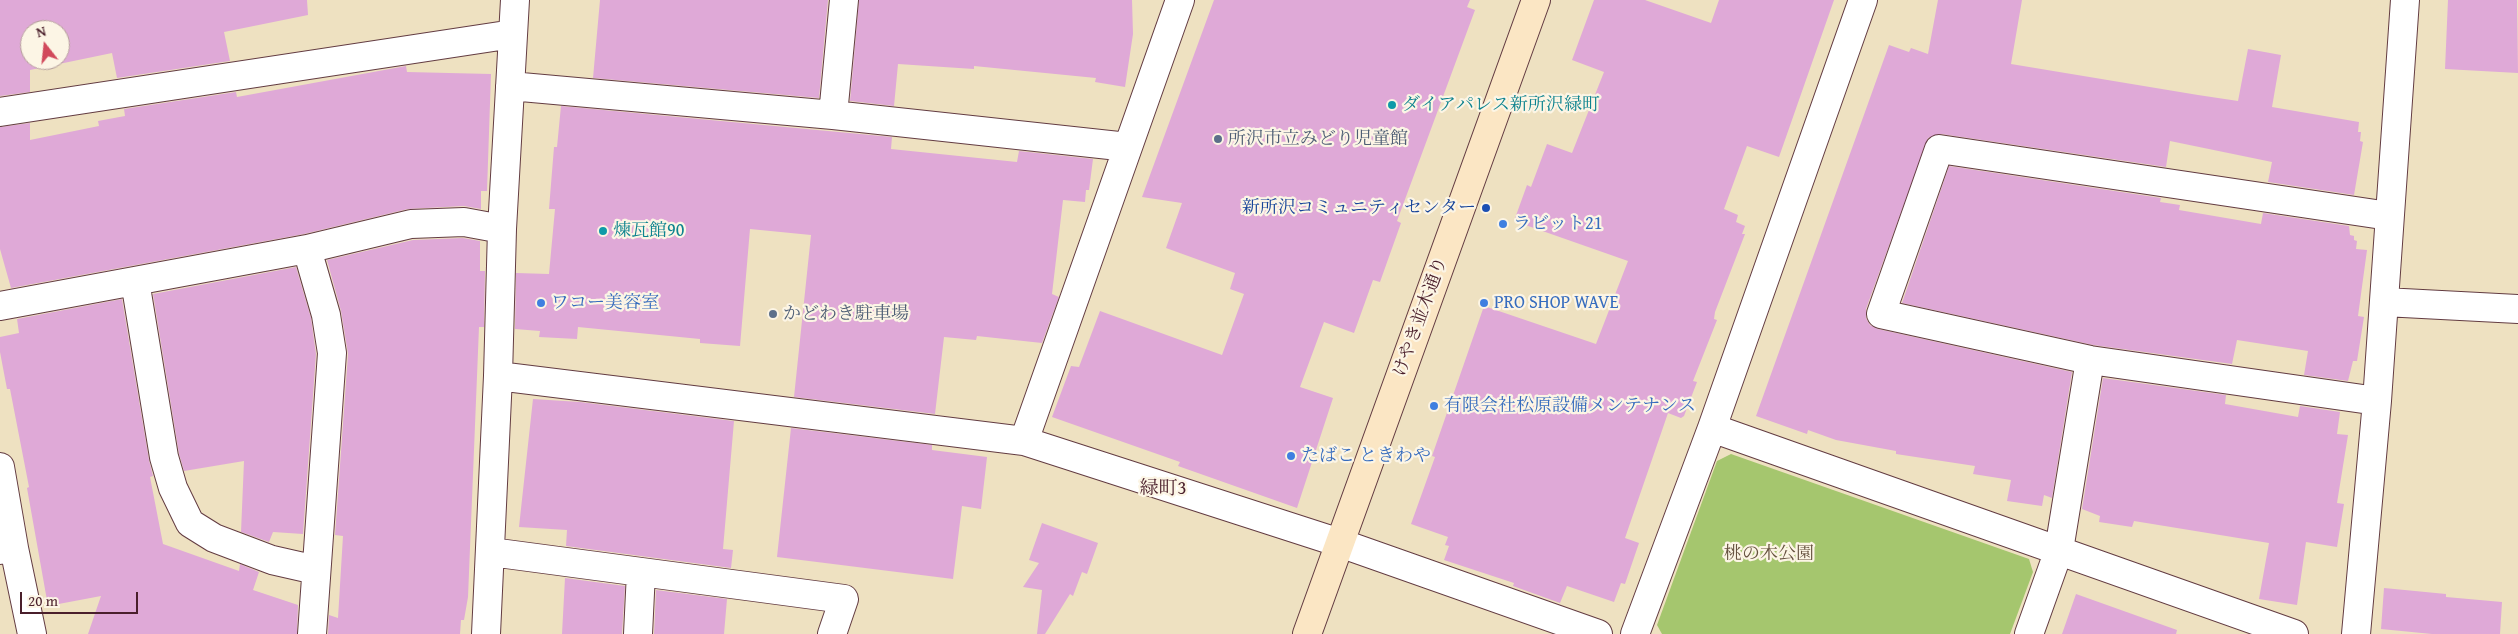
<!DOCTYPE html>
<meta charset="utf-8">
<style>
body{margin:0}
#map{position:relative;width:2518px;height:634px;overflow:hidden;background:#eee1c1;font-family:"Gentium Book Plus",serif}
canvas{display:block}
.north{position:absolute;left:20px;top:20px;width:50px;height:50px;box-sizing:border-box;background:#fcf5e5;border:1px solid #b59f9b;border-radius:50%;rotate:344deg;font-size:14px;font-weight:700;line-height:20px;text-align:center;color:#4a1f2b}
.north::after{content:'';display:block;margin:auto;width:18px;height:22px;background:#d1495b;clip-path:polygon(50% 0,100% 100%,50% 72%,0 100%)}
.scale{position:absolute;left:20px;top:592px;width:118px;height:22px;box-sizing:border-box;border:2px solid #4a1f2b;border-top:0;padding-left:6px;font-size:15px;line-height:18px;white-space:nowrap;color:#4a1f2b;-webkit-text-stroke:4px #fcf5e5;paint-order:stroke}
</style>
<div id="map">
<canvas width="2518" height="634"></canvas>
<div class="north">N</div>
<div class="scale">20 m</div>
</div>
<script>
const g = document.querySelector('canvas').getContext('2d');
g.lineJoin = 'round';
function paint(path, color) { g.fillStyle = color; g.fill(path, 'evenodd'); }
const toPath = rows => new Path2D(rows.map(r => 'M' + r).join(''));
function trace(path, color, width, dash) { g.strokeStyle = color; g.lineWidth = width; g.lineCap = dash ? 'butt' : 'round'; g.setLineDash(dash || []); g.stroke(path); }
function drawText(font, color, halo, rows, align = 'center') {
  g.font = font + ' "Gentium Book Plus","Noto Serif JP",serif'; g.lineWidth = 4.5; g.setLineDash([]); g.textBaseline = 'middle'; g.strokeStyle = halo; g.fillStyle = color; for (const [text, x, y, turn = 0] of rows) {
    g.save(); g.translate(x, y); g.rotate((+turn || 0) * Math.PI / 180); g.textAlign = isNaN(turn) ? turn : align; if (halo) g.strokeText(text, 0, 0); g.fillText(text, 0, 0); g.restore();
  }
}
paint(toPath([
 [1731,454,2029,559,2033,572,2010,634,1662,634,1657,625,1717,461]
]), '#a5c66e');
paint(toPath([
 [0,0,307,0,308,15,224,32,230,61,117,78,112,53,30,70,30,92,0,96],
 [30,30,60,30,60,60,30,60],
 [600,0,828,0,819,98,593,78],
 [859,0,1132,0,1133,34,1125,87,1095,82,1096,78,974,66,974,69,898,64,894,106,850,101],
 [1214,0,1470,0,1467,7,1475,10,1397,221,1401,223,1380,282,1373,280,1354,333,1324,322,1300,387,1333,398,1297,508,1178,466,1180,462,1052,417,1071,366,1079,367,1100,311,1222,355,1244,294,1230,289,1235,273,1166,248,1182,203,1142,197],
 [1594,0,1645,0,1711,23,1719,0,1834,0,1779,157,1747,146,1724,209,1738,215,1736,222,1745,226,1742,234,1745,234,1715,312,1714,319,1717,320,1693,381,1697,382,1684,416,1681,418,1668,413,1625,538,1639,543,1625,584,1621,583,1614,602,1567,586,1560,603,1513,586,1514,583,1444,560,1449,546,1445,545,1448,537,1411,524,1435,457,1432,456,1484,306,1596,344,1628,261,1514,221,1527,185,1531,187,1547,144,1572,153,1604,72,1572,60],
 [1938,0,2022,0,2011,64,2198,95,2238,101,2248,49,2281,55,2272,107,2359,122,2358,132,2361,132,2360,141,2363,142,2354,195,2268,182,2272,162,2170,141,2166,167,1941,134,1928,138,1866,309,1866,318,1870,325,1878,329,2072,372,2052,498,2044,495,2042,506,2007,501,2011,480,1973,474,1975,466,1896,454,1896,451,1836,440,1808,430,1807,434,1756,416,1889,45,1909,52,1911,48,1928,54],
 [2448,0,2517,0,2518,73,2445,69],
 [406,66,407,72,491,74,487,191,481,191,481,209,464,206,408,209,304,234,11,288,0,249,0,127,30,123,30,140,99,126,98,121,125,116,124,109,236,92,237,97],
 [561,106,892,137,891,149,1017,162,1019,151,1093,159,1089,190,1086,190,1085,202,1063,200,1052,294,1059,297,1042,343,977,336,976,340,944,337,935,414,794,397,811,235,750,229,740,346,700,343,700,339,578,327,577,339,539,337,540,331,515,329,516,273,549,274,555,209,549,209,554,147,557,147],
 [1949,166,2161,198,2160,202,2180,205,2179,210,2261,224,2263,213,2349,226,2350,235,2354,236,2354,240,2357,241,2356,249,2367,250,2358,316,2364,317,2357,361,2353,361,2348,381,2304,375,2308,351,2237,340,2232,364,2093,345,1902,303],
 [463,238,480,241,480,271,485,271,484,327,479,327,468,597,464,620,461,620,460,634,328,634,329,615,338,618,343,536,335,535,348,354,341,311,327,260,413,240],
 [296,267,311,318,316,354,303,534,273,532,269,542,241,532,244,461,184,471,179,454,153,294],
 [122,299,149,460,153,476,150,477,163,544,239,571,240,564,259,572,253,590,298,605,297,634,88,634,101,596,48,606,27,488,29,487,10,389,7,389,0,352,0,337,19,333,17,319],
 [2103,378,2226,395,2225,404,2298,417,2300,406,2340,412,2337,434,2348,435,2337,503,2344,504,2337,547,2306,542,2297,605,2259,599,2269,543,2134,521,2132,527,2099,522,2100,516,2082,509],
 [533,399,580,402,734,421,723,549,733,550,731,568,566,546,567,530,519,527],
 [791,428,932,445,932,450,987,457,981,509,962,506,953,579,777,557],
 [1042,523,1098,543,1087,574,1082,572,1073,596,1070,594,1045,634,1037,634,1042,590,1023,587,1039,563,1029,560],
 [565,578,625,586,622,634,562,634],
 [2384,588,2446,594,2446,597,2502,602,2500,634,2432,634,2381,629],
 [656,590,727,599,724,634,654,634],
 [2076,594,2177,630,2176,634,2062,634]
]), '#dfa9d7');
const street = toPath([
 [510,86,833,115,1128,147],
 [0,112,513,34],
 [833,115,844,0],
 [307,249,411,224,464,222,502,229],
 [135,281,164,457,173,488,190,523,214,538,272,560,316,570],
 [2384,302,2518,309],
 [0,306,307,249,326,315,332,353,312,634],
 [498,376,1024,441,1340,543,1598,634],
 [2377,401,2090,360,1881,314,1939,149,2389,216],
 [1712,428,2294,634],
 [1024,441,1180,0],
 [0,467,14,548,0,550],
 [14,548,32,634],
 [491,552,844,599,832,634],
 [486,634,498,376,502,229,515,0],
 [638,634,641,572],
 [1635,634,1712,428,1863,0],
 [2029,634,2059,550,2090,360],
 [2356,634,2377,401,2405,0]
]);
const secondary = toPath([
 [1307,634,1536,0]
]);
trace(street, '#633c42', 30);
trace(secondary, '#633c42', 30);
trace(street, '#fff', 28);
trace(secondary, '#fbe6c4', 28);
for (const [x, y, r, color] of [
 [1392,105,5,"#0f9aa8"],
 [1218,139,5,"#5c6f8a"],
 [1486,208,5,"#1a4fb4"],
 [1503,224,5,"#3f7fe0"],
 [603,231,5,"#0f9aa8"],
 [541,303,5,"#3f7fe0"],
 [1484,303,5,"#3f7fe0"],
 [773,314,5,"#5c6f8a"],
 [1434,406,5,"#3f7fe0"],
 [1291,456,5,"#3f7fe0"]
]) { const dot = new Path2D(); dot.arc(x, y, r, 0, 2 * Math.PI); g.fillStyle = color; g.fill(dot); trace(dot, '#fcf5e5', 2); }
drawText('18px', '#0d838f', '#fcf5e5', [
 ["ダイアパレス新所沢緑町",1402,105],
 ["煉瓦館90",613,231]
], 'left');
drawText('18px', '#4e5e75', '#fcf5e5', [
 ["所沢市立みどり児童館",1228,139],
 ["かどわき駐車場",783,314]
], 'left');
drawText('18px', '#164399', '#fcf5e5', [
 ["新所沢コミュニティセンター",1476,208]
], 'right');
drawText('18px', '#366cbe', '#fcf5e5', [
 ["ラビット21",1513,224],
 ["ワコー美容室",551,303],
 ["PRO SHOP WAVE",1494,303],
 ["有限会社松原設備メンテナンス",1444,406],
 ["たばこ ときわや",1301,456]
], 'left');
drawText('18px', '#4a1f2b', '#fcf5e5', [
 ["けやき並木通り",1421,317,-70]
]);
drawText('18px', '#65513f', '#fcf5e5', [
 ["桃の木公園",1769,554]
]);
drawText('19px', '#4a1f2b', '#fcf5e5', [
 ["緑町3",1163,489]
]);
</script>
